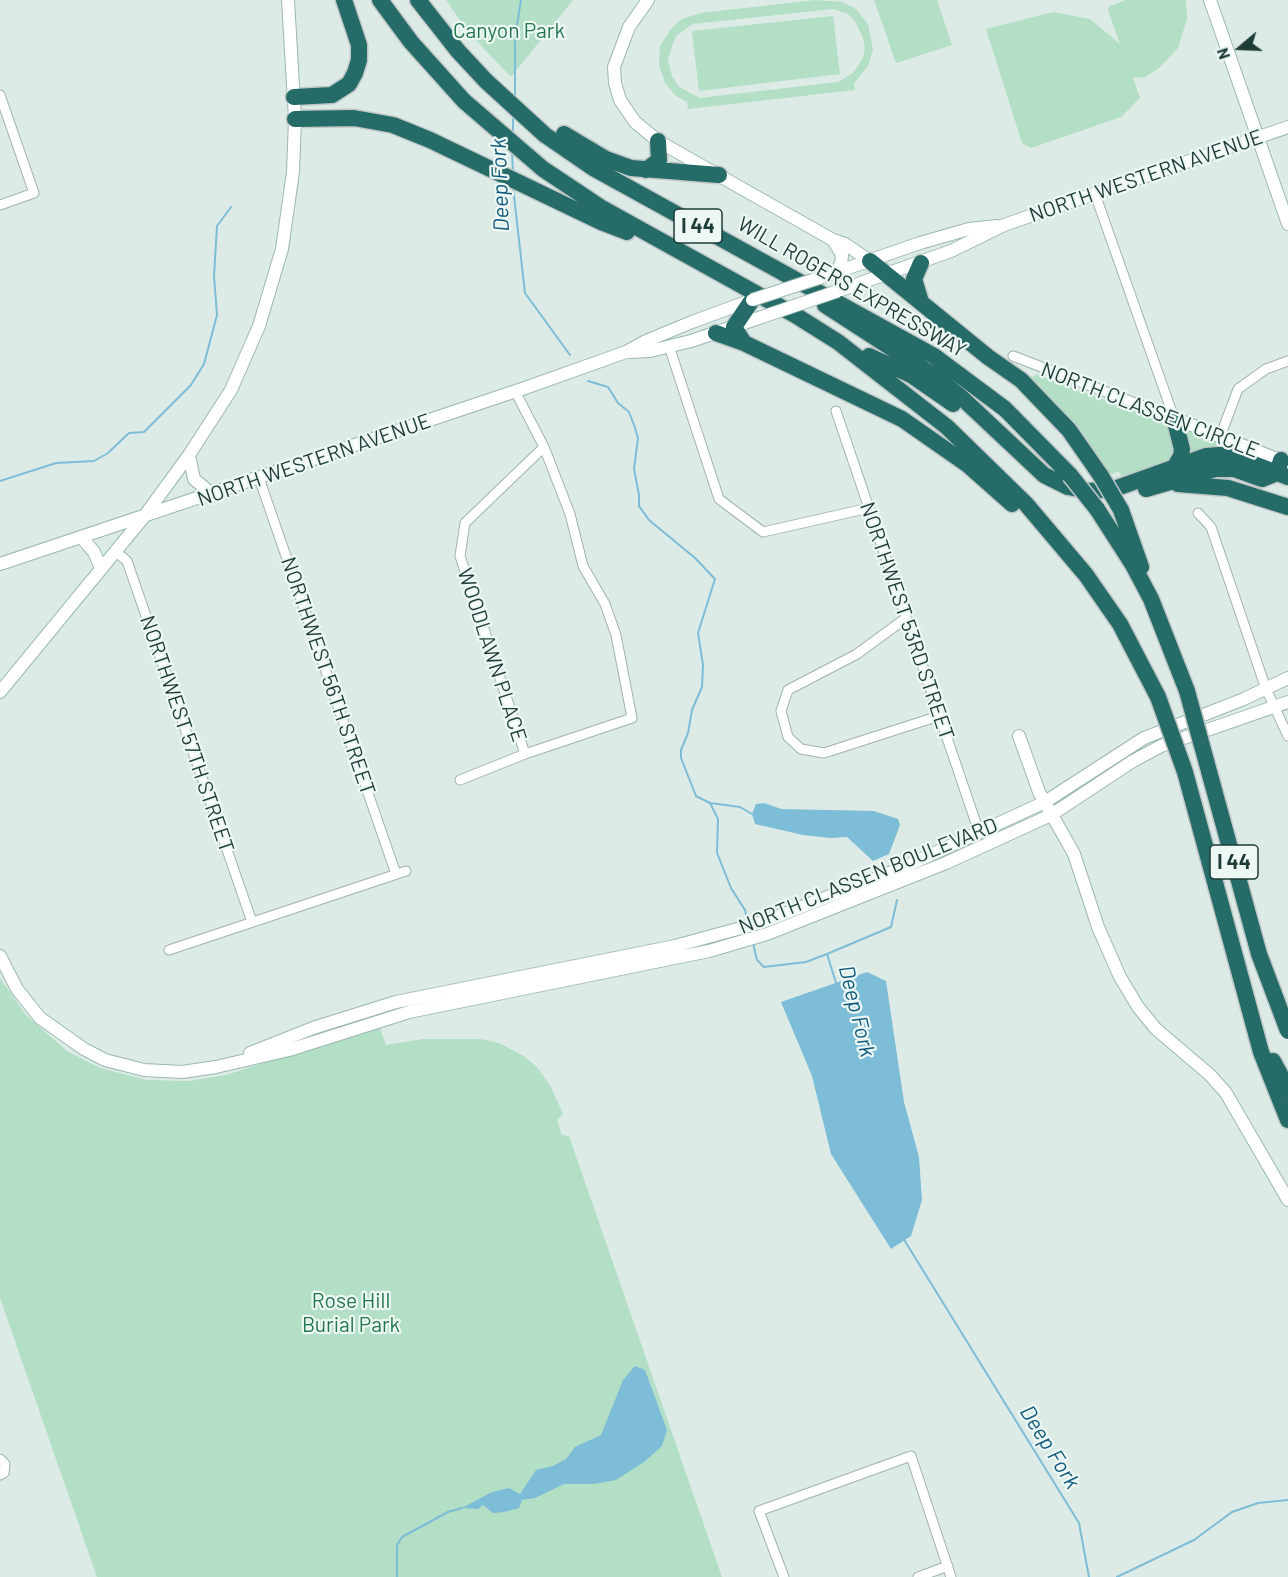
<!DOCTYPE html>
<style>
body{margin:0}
#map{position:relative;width:1288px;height:1577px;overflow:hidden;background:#ddebe7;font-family:Barlow,sans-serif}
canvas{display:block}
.north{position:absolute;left:1210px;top:18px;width:60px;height:60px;-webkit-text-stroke:4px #edf7f4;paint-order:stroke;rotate:251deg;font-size:16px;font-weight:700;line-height:24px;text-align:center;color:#1d3c38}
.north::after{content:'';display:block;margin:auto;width:21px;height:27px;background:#1d3c38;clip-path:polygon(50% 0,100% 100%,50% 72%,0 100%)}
</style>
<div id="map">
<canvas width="1288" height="1577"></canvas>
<div class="north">N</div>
</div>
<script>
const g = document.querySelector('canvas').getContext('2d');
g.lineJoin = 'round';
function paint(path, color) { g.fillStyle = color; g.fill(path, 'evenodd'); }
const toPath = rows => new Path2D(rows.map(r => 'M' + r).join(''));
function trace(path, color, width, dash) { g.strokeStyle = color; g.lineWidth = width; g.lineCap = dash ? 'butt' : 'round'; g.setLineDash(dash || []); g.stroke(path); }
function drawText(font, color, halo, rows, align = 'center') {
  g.font = font + ' Barlow,sans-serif'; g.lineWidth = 4.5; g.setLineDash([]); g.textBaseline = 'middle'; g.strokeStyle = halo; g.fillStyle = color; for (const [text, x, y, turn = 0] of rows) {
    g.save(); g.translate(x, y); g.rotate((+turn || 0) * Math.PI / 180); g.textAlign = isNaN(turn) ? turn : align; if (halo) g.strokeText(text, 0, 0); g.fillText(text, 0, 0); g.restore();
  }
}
paint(toPath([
 [446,0,573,0,511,77,470,34],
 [815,0,842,2,855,8,868,24,873,50,868,66,854,83,855,90,688,109,687,102,676,96,665,83,659,65,660,46,671,29,682,19,701,13],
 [833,9,848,14,855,21,863,38,865,48,863,58,853,73,838,82,700,98,679,87,672,76,668,59,673,43,677,35,693,24],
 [874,0,937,0,952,45,896,63],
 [1126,0,1186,0,1187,19,1178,48,1158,69,1145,77,1133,78,1140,98,1121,117,1031,148,1022,143,986,29,1053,12,1090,19,1120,44,1108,10,1110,6],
 [833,16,840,74,699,91,692,31],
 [1013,370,1034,377,1036,374,1163,421,1169,425,1177,445,1174,461,1123,481,1119,471,1107,476],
 [1188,429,1260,456,1187,457,1185,431],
 [0,978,26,1015,67,1051,100,1068,147,1080,188,1081,226,1075,379,1025,386,1045,423,1039,480,1039,499,1043,522,1055,536,1066,550,1085,563,1114,557,1120,562,1135,569,1136,722,1577,97,1577,0,1298]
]), '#b2dfc5');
paint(toPath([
 [764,803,781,809,874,811,898,819,900,825,889,854,873,861,847,837,830,838,803,835,755,824,752,814,756,804],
 [867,972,886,981,904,1102,919,1157,922,1200,911,1236,891,1249,831,1154,812,1076,781,1002],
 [635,1366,645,1370,667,1430,662,1446,644,1462,616,1480,594,1484,564,1484,535,1498,522,1500,519,1508,504,1512,493,1513,483,1505,478,1509,462,1508,492,1492,509,1488,520,1494,536,1470,553,1466,566,1459,575,1447,601,1435,623,1380]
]), '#7dbdd7');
trace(toPath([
 [515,98,515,37,521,0],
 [513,133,513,115],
 [512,151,513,172],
 [513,187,525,293,570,355],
 [588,381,608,387,618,403,629,412,634,425,638,438,634,469,639,495,639,506,649,520,695,558,715,579,698,633,703,665,702,687,692,710,688,733,681,750,681,758,696,796,710,803,718,819,717,853,731,888,745,910,748,923],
 [0,481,56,463,94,461,108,453,129,433,144,432,191,385,204,364,217,315,214,276,217,226,231,207],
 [710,803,740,807,752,814],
 [753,943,757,960,764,967,806,962,827,954,837,986],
 [827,954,891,927,897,900],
 [903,1238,1079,1523,1089,1577],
 [397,1577,397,1545,402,1537,448,1512,462,1508],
 [1117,1577,1194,1540,1232,1512,1258,1503,1288,1500]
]), '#7dbdd7', 2);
const street = toPath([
 [0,95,34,193,0,205],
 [1095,194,1174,418],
 [669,346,719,499,763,532,869,508],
 [1013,356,1174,418],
 [836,411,979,832],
 [1220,437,1238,389,1266,369,1288,361],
 [259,478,396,874],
 [1198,513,1211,527,1266,689,1288,736],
 [115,551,127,561,252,922],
 [906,618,857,654,788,690,781,711,788,737,801,749,824,753,939,716],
 [525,754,460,556,465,523,544,447],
 [460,780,525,754,632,718,616,635,605,604,583,566,570,514,544,447,515,391],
 [169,950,406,871],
 [0,1459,5,1464,4,1473,0,1475],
 [784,1577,759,1511,911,1456,951,1577],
 [918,1577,948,1566]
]);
const secondary = toPath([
 [648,0,629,27,614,67,615,83,620,100,635,122,658,141,833,240,845,244,870,261],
 [1210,0,1288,224],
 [833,240,842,255,841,264,835,273],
 [822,277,920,243,969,229,997,226],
 [838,291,951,251,1004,225,1288,127],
 [630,352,650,351,691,341,762,317],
 [1174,418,1287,463],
 [189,455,194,479,212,494],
 [82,538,94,552,101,568],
 [0,564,525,388,626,352,646,341,692,322,752,300],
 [0,692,143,518,189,455,231,390,259,326,282,249,293,172,295,119,288,0],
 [1019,736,1039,792,1074,854,1098,927,1120,977,1138,1007,1156,1029,1210,1075,1226,1093,1288,1200],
 [0,956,17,989,40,1018,84,1049,105,1060,144,1070,182,1072,216,1067,289,1050,409,1012,709,951,767,934,946,863,1051,815,1133,761,1161,746,1288,702],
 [250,1053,313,1028,396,1002,675,946,763,922,902,868,1045,802,1144,738,1244,699,1288,678]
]);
const highway = toPath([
 [380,0,411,42,464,101,543,169,600,207,795,315,838,342,947,427,1026,504,1086,575,1120,624,1158,697],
 [418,0,458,51,486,81,545,135,593,168,934,356,1005,409,1070,475],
 [294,97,332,95,349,84,355,73,359,60,359,45,344,0],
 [295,119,354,118,393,125,430,140,601,222,627,232],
 [564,134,606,159,631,168,719,175],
 [646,170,659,160,658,141],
 [870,261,988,357,1021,380,1069,430,1101,476],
 [921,263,914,279,921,302],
 [825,305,936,377,962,398,1044,475,1068,487,1089,491,1114,489,1206,456,1219,455,1230,455,1288,477],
 [716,333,744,343,902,419,968,465,1012,504],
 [744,343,734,327,752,300],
 [869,356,911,375,953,404],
 [1174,418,1182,449,1181,456,1174,468],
 [1178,484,1228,488,1288,507],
 [1146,489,1215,469,1234,469,1262,479,1277,473,1281,460],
 [1097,509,1133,565,1151,599,1187,691],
 [1121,510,1141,567],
 [1216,886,1261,1052,1288,1120],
 [1273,1061,1288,1089]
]);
trace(street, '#a0b3af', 11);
trace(secondary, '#9bb8b1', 14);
trace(highway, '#c0c8c7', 19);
trace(street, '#fff', 9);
trace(secondary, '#fff', 12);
trace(highway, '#256b67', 16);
const secondaryBridge = toPath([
 [752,300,822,277],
 [762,317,838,291]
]);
const highwayBridge = toPath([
 [1070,475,1097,509],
 [1101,476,1121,510],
 [1187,691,1259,954,1288,1031],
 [1158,697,1185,772,1216,886]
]);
trace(secondaryBridge, '#9bb8b1', 14, []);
trace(highwayBridge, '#c0c8c7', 19, []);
trace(secondaryBridge, '#fff', 12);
trace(highwayBridge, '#256b67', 16);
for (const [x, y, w] of [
 [698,226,48],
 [1234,862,48]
]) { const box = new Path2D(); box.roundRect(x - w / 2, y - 17, w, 34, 4.5); g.fillStyle = '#edf7f4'; g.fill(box); trace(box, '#1d3c38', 1.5); }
drawText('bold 20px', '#1d3c38', null, [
 ["I 44",698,226],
 ["I 44",1234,862]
]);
drawText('21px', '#23774f', '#edf7f4', [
 ["Canyon Park",509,31],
 ["Rose Hill",351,1301],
 ["Burial Park",351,1325]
]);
drawText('21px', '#1d3c38', '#edf7f4', [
 ["NORTH WESTERN AVENUE",1146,176,-19],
 ["WILL ROGERS EXPRESSWAY",852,287,30],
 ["NORTH CLASSEN CIRCLE",1150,410,21],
 ["NORTH WESTERN AVENUE",314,460,-19],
 ["NORTHWEST 53RD STREET",907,621,71],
 ["WOODLAWN PLACE",492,655,72],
 ["NORTHWEST 56TH STREET",328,676,71],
 ["NORTHWEST 57TH STREET",187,734,71],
 ["NORTH CLASSEN BOULEVARD",868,876,-22]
]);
drawText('italic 22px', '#115c7e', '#edf7f4', [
 ["Deep Fork",500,185,-92],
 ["Deep Fork",857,1011,76],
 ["Deep Fork",1050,1447,58]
]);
</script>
